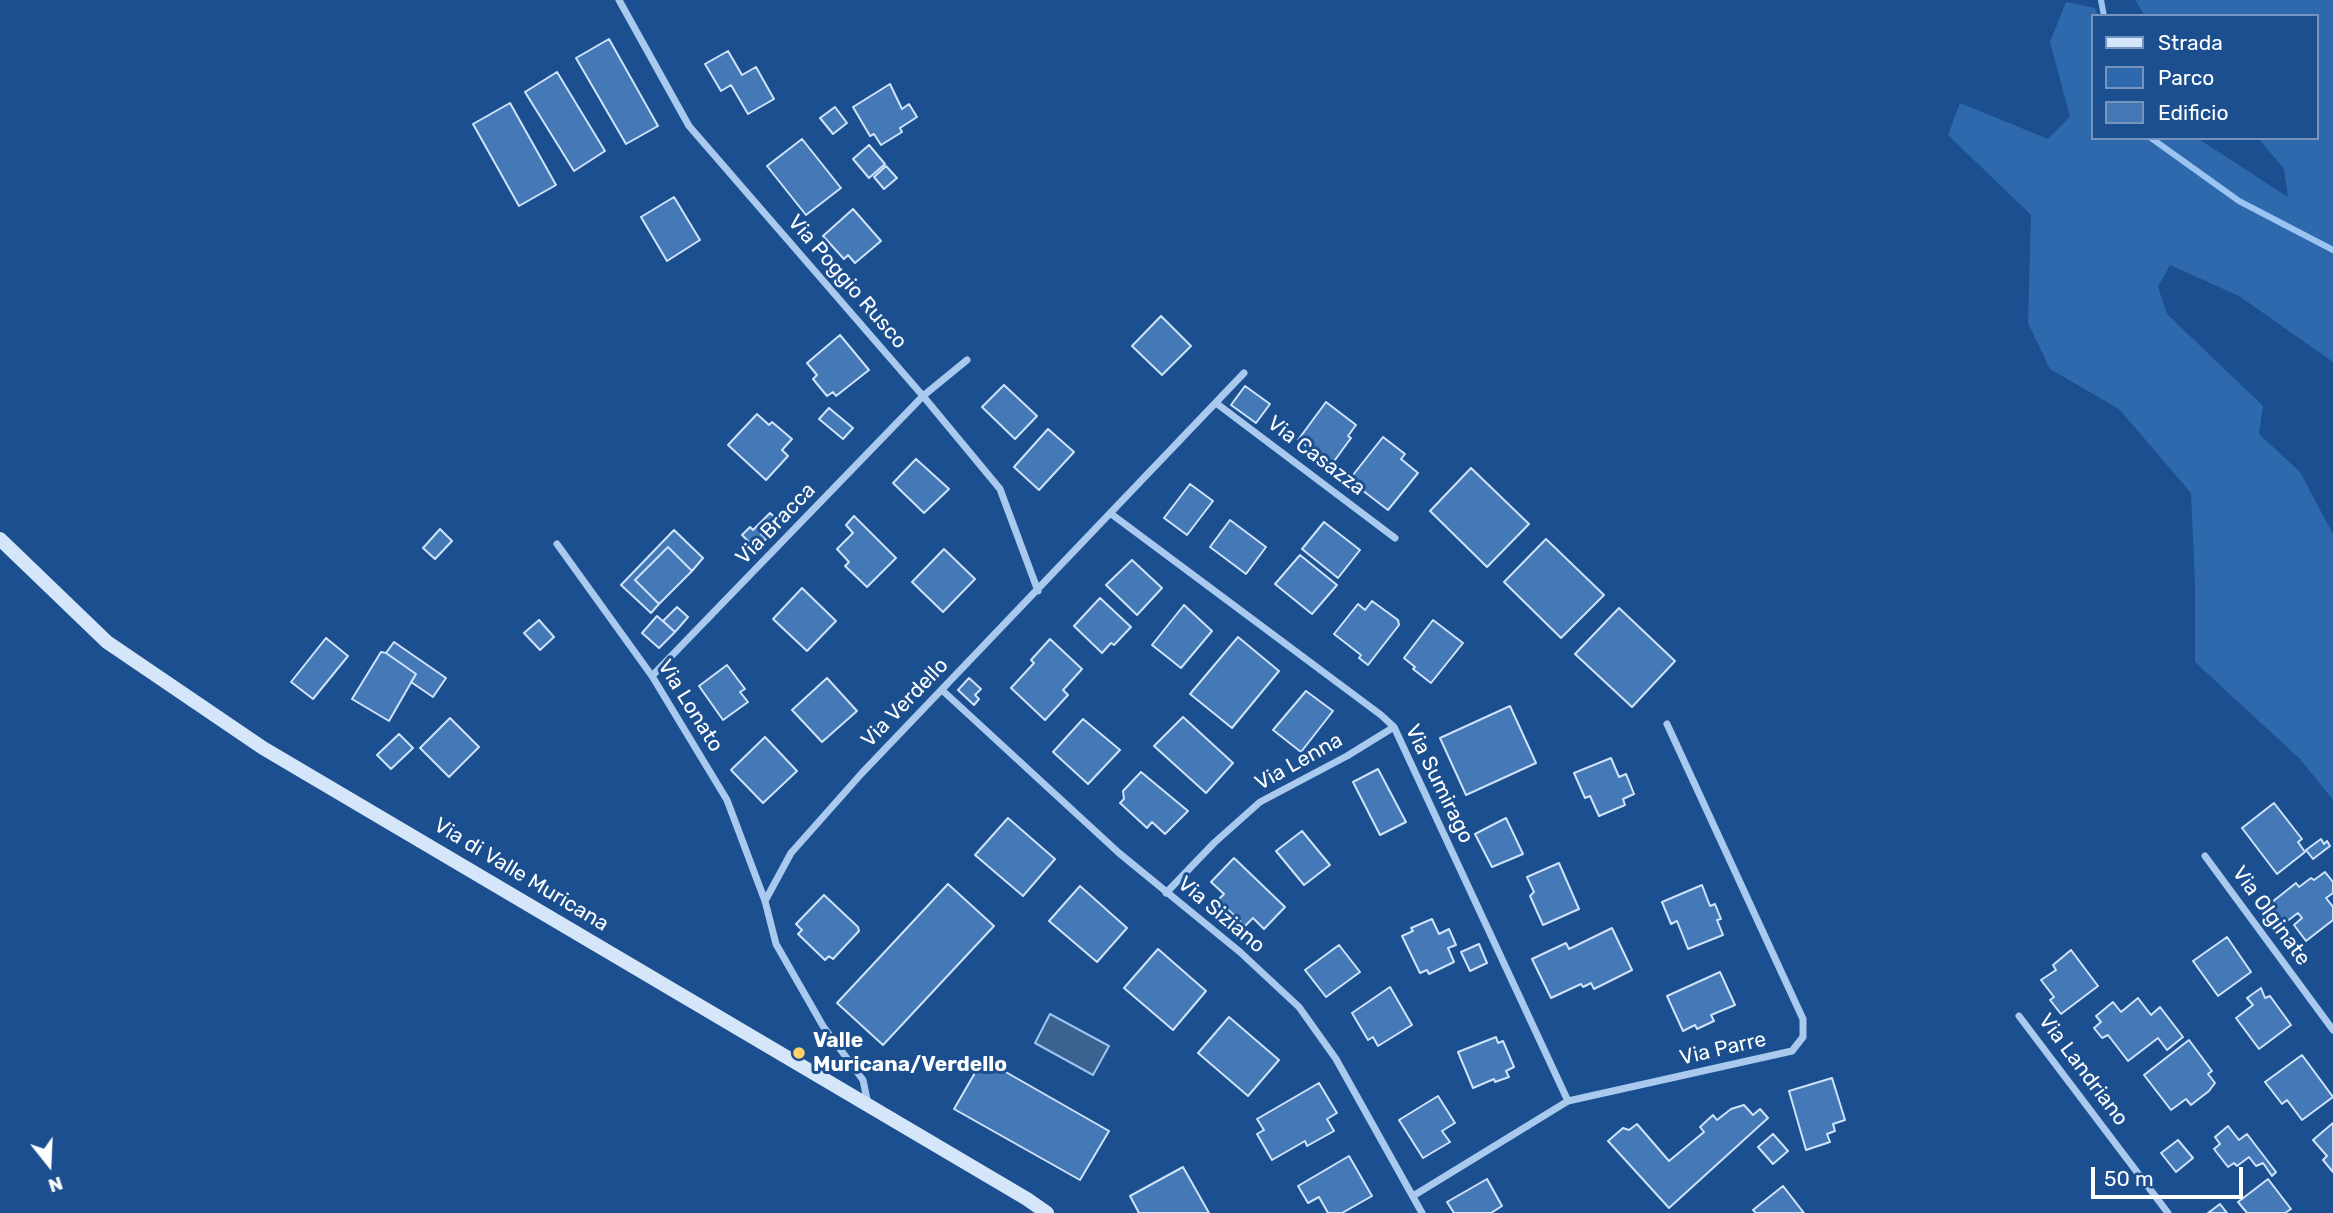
<!DOCTYPE html>
<style>
body{margin:0}
#map{position:relative;width:2333px;height:1213px;overflow:hidden;background:#1b4f8f;font-family:Rubik,sans-serif}
canvas{display:block}
.legend{position:absolute;left:2091px;top:14px;width:228px;height:126px;box-sizing:border-box;background:#1b4f8f;border:2px solid #7695bc;margin:0;padding:9px 12px;list-style:none;font-size:21px;color:#fff}
.legend li{display:flex;align-items:center;gap:14px;height:35px}
.legend b{width:35px;border:2px solid #7695bc}
.north{position:absolute;left:14px;top:1129px;width:70px;height:70px;-webkit-text-stroke:5px #1b4f8f;paint-order:stroke;rotate:162deg;font-size:19px;font-weight:700;line-height:28px;text-align:center;color:#fff}
.north::after{content:'';display:block;margin:auto;width:24px;height:32px;background:#fff;clip-path:polygon(50% 0,100% 100%,50% 72%,0 100%)}
.scale{position:absolute;left:2091px;top:1167px;width:152px;height:32px;box-sizing:border-box;border:4px solid #fff;border-top:0;padding-left:9px;font-size:21px;line-height:24px;white-space:nowrap;color:#fff;-webkit-text-stroke:5px #1b4f8f;paint-order:stroke}
</style>
<div id="map">
<canvas width="2333" height="1213"></canvas>
<ul class="legend">
<li><b style="height:9px;background:#d6e6fa"></b>Strada</li>
<li><b style="height:19px;background:#2e69ad"></b>Parco</li>
<li><b style="height:19px;background:#4478b7"></b>Edificio</li>
</ul>
<div class="north">N</div>
<div class="scale">50 m</div>
</div>
<script>
const g = document.querySelector('canvas').getContext('2d');
g.lineJoin = 'round';
function paint(path, color) { g.fillStyle = color; g.fill(path, 'evenodd'); }
const toPath = rows => new Path2D(rows.map(r => 'M' + r).join(''));
function trace(path, color, width, dash) { g.strokeStyle = color; g.lineWidth = width; g.lineCap = dash ? 'butt' : 'round'; g.setLineDash(dash || []); g.stroke(path); }
function drawText(font, color, halo, rows, align = 'center') {
  g.font = font + ' Rubik,sans-serif'; g.lineWidth = 6; g.setLineDash([]); g.textBaseline = 'middle'; g.strokeStyle = halo; g.fillStyle = color; for (const [text, x, y, turn = 0] of rows) {
    g.save(); g.translate(x, y); g.rotate((+turn || 0) * Math.PI / 180); g.textAlign = isNaN(turn) ? turn : align; if (halo) g.strokeText(text, 0, 0); g.fillText(text, 0, 0); g.restore();
  }
}
paint(toPath([
 [2135,0,2333,0,2333,362,2239,296,2170,265,2158,287,2167,314,2263,406,2259,434,2300,472,2333,534,2333,800,2300,759,2195,662,2195,584,2191,493,2119,409,2050,369,2028,323,2031,215,1948,135,1960,103,2048,139,2070,117,2050,42,2066,2,2095,8,2098,16,2093,16,2093,138,2197,138,2288,197,2284,169,2258,138,2317,138,2317,16,2145,16]
]), '#2e69ad');
const water = toPath([
 [1050,1014,1109,1046,1093,1075,1035,1043,1050,1014]
]);
paint(water, '#3c6290');
trace(water, '#9cc4f0', 2);
trace(toPath([
 [2101,0,2104,16],
 [2151,138,2239,201,2333,250]
]), '#9cc4f0', 6);
const building = toPath([
 [609,39,658,126,626,144,576,58,609,39],
 [728,51,742,75,756,67,774,99,748,114,731,85,721,91,705,64,728,51],
 [557,72,605,151,574,171,525,92,557,72],
 [890,84,902,109,909,104,917,117,900,128,902,132,881,145,874,134,870,136,853,107,890,84],
 [510,103,556,185,519,206,473,124,510,103],
 [835,107,847,123,833,134,820,118,835,107],
 [802,139,841,188,806,215,767,166,802,139],
 [869,145,885,164,869,178,853,159,869,145],
 [886,166,897,178,884,189,874,177,886,166],
 [674,197,700,240,667,261,641,217,674,197],
 [853,209,881,241,855,263,848,255,844,259,823,236,853,209],
 [1161,316,1191,346,1162,375,1132,346,1161,316],
 [840,335,869,370,836,396,833,392,827,396,813,379,817,375,807,363,840,335],
 [1004,385,1037,416,1015,439,982,407,1004,385],
 [1245,386,1270,404,1256,423,1231,405,1245,386],
 [1326,402,1356,425,1348,436,1351,438,1332,464,1298,440,1326,402],
 [829,408,853,428,843,439,819,419,829,408],
 [757,414,769,425,772,422,792,439,782,450,788,456,766,480,728,445,757,414],
 [1048,429,1074,452,1039,490,1014,467,1048,429],
 [1383,437,1405,454,1401,459,1418,473,1388,510,1349,480,1383,437],
 [916,459,949,489,924,513,893,483,916,459],
 [1471,468,1529,524,1487,567,1430,511,1471,468],
 [1190,484,1213,501,1187,535,1164,518,1190,484],
 [770,513,776,518,761,534,766,539,756,549,742,535,750,527,753,530,770,513],
 [854,516,896,558,867,587,845,566,849,562,837,549,853,533,846,525,854,516],
 [1230,520,1266,547,1246,574,1210,547,1230,520],
 [1324,522,1360,550,1338,578,1302,549,1324,522],
 [440,529,452,541,435,559,423,548,440,529],
 [674,530,703,558,692,571,668,547,635,580,659,604,651,613,621,585,674,530],
 [1546,539,1604,595,1561,638,1504,582,1546,539],
 [668,547,692,571,659,604,635,580,668,547],
 [944,549,975,579,943,612,912,582,944,549],
 [1300,555,1337,585,1312,614,1275,584,1300,555],
 [1132,560,1162,588,1137,615,1106,585,1132,560],
 [802,588,836,621,807,651,773,619,802,588],
 [1100,598,1131,627,1114,645,1111,643,1102,653,1074,626,1100,598],
 [1372,601,1398,620,1399,625,1368,665,1359,658,1361,655,1334,634,1358,604,1365,610,1372,601],
 [1184,605,1212,631,1181,668,1152,645,1184,605],
 [677,607,688,617,675,632,663,621,677,607],
 [1619,608,1675,661,1632,707,1575,654,1619,608],
 [657,616,675,632,659,648,642,633,657,616],
 [539,620,554,637,540,650,524,633,539,620],
 [1433,620,1463,643,1431,683,1413,669,1415,667,1404,658,1433,620],
 [1238,637,1279,671,1232,728,1190,694,1238,637],
 [326,638,348,656,313,699,291,682,326,638],
 [1050,639,1082,669,1063,690,1068,695,1045,720,1011,688,1034,663,1031,660,1050,639],
 [394,642,446,678,433,697,411,682,416,674,386,653,394,642],
 [381,652,386,653,416,674,389,721,352,699,381,652],
 [727,665,745,689,740,692,748,702,723,720,699,686,727,665],
 [827,678,857,711,822,742,792,710,827,678],
 [969,678,981,689,975,695,979,699,974,705,958,690,969,678],
 [1306,691,1333,711,1301,752,1273,730,1306,691],
 [1510,706,1536,763,1466,795,1440,738,1510,706],
 [1183,717,1233,763,1206,793,1154,746,1183,717],
 [450,718,479,747,449,777,420,748,450,718],
 [1083,719,1120,750,1088,784,1053,752,1083,719],
 [399,734,413,748,391,769,377,755,399,734],
 [765,737,797,771,763,803,731,770,765,737],
 [1611,758,1619,777,1626,774,1634,794,1623,799,1625,805,1599,816,1590,796,1585,798,1574,773,1611,758],
 [1378,769,1406,822,1380,835,1353,782,1378,769],
 [1141,772,1188,811,1165,834,1152,822,1147,828,1120,803,1124,799,1123,791,1141,772],
 [2274,803,2302,839,2298,842,2305,852,2277,874,2242,828,2274,803],
 [1008,818,1055,859,1023,896,975,855,1008,818],
 [1506,818,1523,854,1492,867,1475,834,1506,818],
 [1302,831,1330,865,1304,885,1276,851,1302,831],
 [2321,839,2324,844,2327,841,2330,846,2313,859,2306,850,2321,839],
 [1234,858,1285,907,1264,929,1253,918,1245,926,1218,900,1224,894,1211,882,1234,858],
 [1559,863,1579,909,1543,925,1530,896,1534,892,1527,877,1559,863],
 [2325,872,2333,882,2333,893,2326,898,2333,907,2333,920,2306,941,2294,925,2302,918,2298,913,2282,925,2267,906,2296,883,2299,887,2311,878,2314,880,2325,872],
 [948,884,994,926,883,1045,837,1003,948,884],
 [1702,885,1710,906,1715,904,1721,919,1717,920,1723,935,1688,949,1677,921,1671,924,1662,902,1702,885],
 [1080,886,1127,928,1097,962,1049,921,1080,886],
 [824,895,858,927,859,931,833,959,829,956,825,960,798,934,802,930,796,924,824,895],
 [1432,919,1439,934,1449,929,1456,945,1448,948,1454,962,1429,974,1427,970,1420,973,1402,936,1413,931,1411,928,1432,919],
 [1612,928,1632,970,1594,989,1591,983,1583,987,1581,984,1551,998,1532,959,1566,943,1569,949,1612,928],
 [2227,937,2251,972,2218,996,2193,961,2227,937],
 [1479,944,1487,963,1470,971,1461,952,1479,944],
 [1339,945,1360,972,1326,997,1305,970,1339,945],
 [1158,949,1206,991,1173,1030,1124,988,1158,949],
 [2071,950,2098,986,2061,1014,2050,1000,2054,997,2041,980,2056,970,2053,965,2071,950],
 [1720,972,1735,1005,1711,1015,1714,1021,1697,1029,1695,1025,1683,1031,1667,996,1720,972],
 [1390,987,1412,1025,1378,1046,1373,1037,1368,1040,1352,1013,1390,987],
 [2261,988,2265,998,2270,996,2291,1025,2259,1049,2236,1018,2253,1005,2247,998,2261,988],
 [2138,998,2151,1015,2160,1007,2183,1037,2167,1050,2158,1038,2128,1061,2108,1035,2102,1038,2094,1028,2101,1022,2096,1016,2113,1002,2121,1012,2138,998],
 [1229,1017,1279,1060,1248,1096,1198,1053,1229,1017],
 [1496,1037,1498,1043,1503,1041,1514,1067,1506,1071,1509,1077,1495,1082,1494,1079,1473,1088,1458,1052,1496,1037],
 [2189,1040,2212,1071,2208,1074,2215,1083,2209,1091,2191,1105,2186,1099,2171,1110,2144,1075,2189,1040],
 [2302,1055,2333,1097,2302,1120,2287,1100,2282,1104,2265,1082,2302,1055],
 [983,1059,1109,1131,1080,1180,954,1109,983,1059],
 [1832,1078,1845,1120,1833,1124,1835,1131,1827,1134,1830,1142,1806,1150,1789,1091,1832,1078],
 [1319,1083,1337,1113,1327,1119,1334,1131,1307,1146,1305,1141,1272,1160,1257,1134,1264,1130,1257,1119,1319,1083],
 [1438,1096,1455,1123,1442,1131,1450,1142,1423,1158,1399,1120,1438,1096],
 [1744,1105,1753,1115,1760,1109,1768,1118,1669,1208,1608,1141,1623,1128,1629,1130,1637,1124,1669,1161,1704,1132,1700,1127,1713,1115,1717,1120,1731,1109,1744,1105],
 [2333,1123,2333,1172,2323,1160,2327,1156,2313,1140,2333,1123],
 [2228,1126,2239,1140,2247,1134,2276,1172,2272,1176,2263,1163,2256,1166,2249,1157,2237,1166,2234,1163,2228,1167,2214,1149,2220,1144,2215,1137,2228,1126],
 [1773,1134,1788,1151,1773,1164,1758,1147,1773,1134],
 [2178,1140,2193,1158,2176,1172,2161,1153,2178,1140],
 [1349,1156,1372,1196,1342,1213,1328,1213,1319,1197,1308,1203,1298,1186,1349,1156],
 [1183,1167,1209,1213,1139,1213,1130,1196,1183,1167],
 [1487,1179,1502,1206,1491,1213,1454,1213,1447,1202,1487,1179],
 [2268,1179,2291,1209,2285,1213,2247,1213,2238,1202,2268,1179],
 [1783,1186,1804,1213,1756,1213,1753,1210,1783,1186],
 [2220,1204,2227,1213,2208,1213,2220,1204]
]);
paint(building, '#4478b7');
trace(building, '#cfe3fa', 2);
trace(toPath([
 [619,0,689,126,923,396,1000,489,1038,591],
 [1216,403,1395,538],
 [1110,513,1381,715,1394,727,1568,1101],
 [557,544,652,676,727,800,765,901],
 [652,676,923,396,967,360],
 [942,690,1119,853,1240,952,1299,1007,1336,1059,1422,1213],
 [2205,856,2333,1030],
 [1166,893,1214,843,1260,802,1347,756,1394,727],
 [2019,1016,2168,1213],
 [868,1104,863,1080,823,1026,776,944,765,901,791,853,862,773,1244,373],
 [1413,1196,1568,1101,1792,1051,1803,1037,1803,1019,1667,724]
]), '#a9c9ee', 7);
trace(toPath([
 [0,539,107,642,263,748,1027,1199,1047,1213]
]), '#d6e6fa', 14);
for (const [x, y, r, color] of [
 [799,1053,7,"#ffd166"]
]) { const dot = new Path2D(); dot.arc(x, y, r, 0, 2 * Math.PI); g.fillStyle = color; g.fill(dot); trace(dot, '#1b4f8f', 2.5); }
drawText('21px', '#fff', '#1b4f8f', [
 ["Via Poggio Rusco",847,282,49],
 ["Via Casazza",1316,456,37],
 ["Via Bracca",776,524,-46],
 ["Via Verdello",905,703,-46],
 ["Via Lonato",690,706,58],
 ["Via Lenna",1299,762,-29],
 ["Via Sumirago",1439,784,64],
 ["Via di Valle Muricana",521,875,31],
 ["Via Siziano",1221,915,40],
 ["Via Olginate",2271,916,54],
 ["Via Parre",1723,1049,-13],
 ["Via Landriano",2083,1070,53]
]);
drawText('bold 21px', '#fff', '#1b4f8f', [
 ["Valle",813,1041],
 ["Muricana/Verdello",813,1065]
], 'left');
</script>
